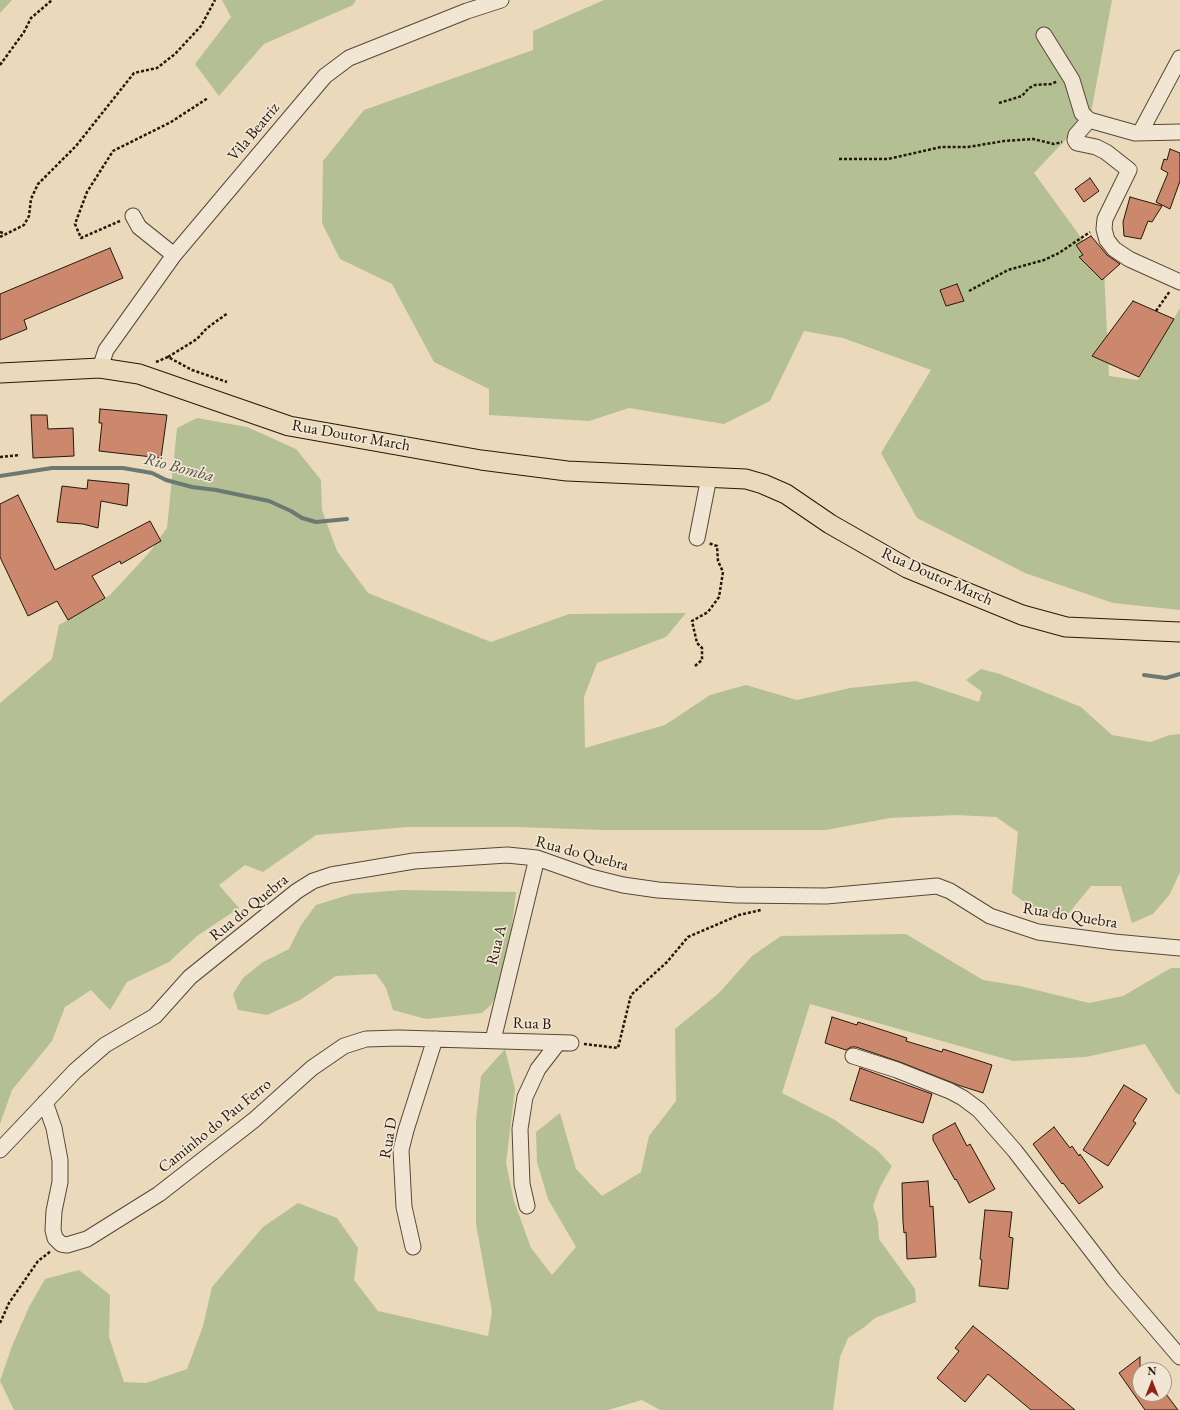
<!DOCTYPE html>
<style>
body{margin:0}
#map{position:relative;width:1180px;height:1410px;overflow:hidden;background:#ead9bb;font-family:"EB Garamond",serif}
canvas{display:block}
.north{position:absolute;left:1132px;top:1362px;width:40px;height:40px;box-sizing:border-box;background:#f1e6d3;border:1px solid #a09483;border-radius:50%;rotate:0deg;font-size:11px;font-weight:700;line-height:16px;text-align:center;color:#26180b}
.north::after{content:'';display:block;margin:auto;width:14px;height:18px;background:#8f2418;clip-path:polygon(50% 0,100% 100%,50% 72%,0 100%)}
</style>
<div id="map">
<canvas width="1180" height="1410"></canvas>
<div class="north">N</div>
</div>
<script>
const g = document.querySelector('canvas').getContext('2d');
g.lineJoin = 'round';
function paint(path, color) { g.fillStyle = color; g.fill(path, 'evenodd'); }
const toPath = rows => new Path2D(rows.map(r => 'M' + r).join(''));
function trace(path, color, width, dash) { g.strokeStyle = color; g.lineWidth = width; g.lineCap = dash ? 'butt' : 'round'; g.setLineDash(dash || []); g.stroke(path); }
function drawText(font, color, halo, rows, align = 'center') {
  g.font = font + ' "EB Garamond",serif'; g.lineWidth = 3.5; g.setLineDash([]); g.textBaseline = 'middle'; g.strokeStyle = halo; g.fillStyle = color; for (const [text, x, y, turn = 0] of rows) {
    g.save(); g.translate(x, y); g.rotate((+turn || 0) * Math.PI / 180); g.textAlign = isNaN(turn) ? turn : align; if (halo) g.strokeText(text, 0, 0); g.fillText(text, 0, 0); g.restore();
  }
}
paint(toPath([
 [0,0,12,0,0,13],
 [222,0,356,0,353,5,264,44,219,96,195,64,231,17],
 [604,0,1112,0,1091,113,1034,173,1104,269,1109,376,1138,380,1180,308,1180,610,1113,603,1025,573,917,518,881,453,931,370,843,338,804,331,770,401,724,424,629,408,589,421,489,415,489,389,434,362,392,284,340,259,322,223,323,161,364,110,533,50,533,31],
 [197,418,247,427,296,449,321,480,322,510,337,551,368,593,491,642,569,614,686,613,666,637,597,663,584,697,585,748,665,725,710,695,746,685,797,700,850,688,916,681,979,702,982,692,966,680,981,669,1000,674,1081,707,1112,735,1150,742,1170,735,1180,734,1180,872,1170,894,1153,914,1132,923,1121,886,1091,886,1069,913,1044,917,1012,893,1018,832,996,817,957,815,890,818,826,830,602,830,517,827,408,827,316,835,263,872,245,865,219,885,239,908,197,936,169,962,127,982,110,1010,91,990,65,1007,52,1041,12,1090,0,1124,0,703,52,659,59,625,110,595,149,553,167,528,177,428],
 [402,890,516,892,506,975,491,1005,482,1013,426,1019,393,1010,386,988,376,974,336,976,300,1000,267,1015,238,1010,233,994,243,978,263,962,289,949,301,925,316,905,352,894],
 [906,934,983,980,1020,986,1089,1003,1123,996,1171,968,1180,968,1180,1095,1176,1093,1145,1044,1086,1057,1013,1061,810,1004,782,1093,835,1120,878,1151,892,1166,880,1187,873,1206,878,1222,879,1239,915,1289,916,1302,875,1318,863,1328,848,1338,840,1357,833,1410,660,1410,642,1400,608,1410,14,1410,0,1381,12,1346,29,1307,45,1279,79,1270,110,1295,109,1337,124,1382,146,1383,187,1369,203,1326,212,1287,263,1227,298,1203,337,1218,358,1248,354,1280,378,1311,488,1336,492,1312,476,1224,476,1121,481,1076,505,1049,515,1089,506,1163,514,1201,531,1248,552,1275,576,1247,548,1199,537,1162,536,1132,560,1113,576,1169,602,1196,641,1172,649,1136,676,1101,675,1029,719,993,752,956,781,936]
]), '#b4c093');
trace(toPath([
 [0,476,52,468,123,468,152,473,166,480,192,487,216,490,269,501,291,511,302,518,316,522,347,519],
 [1144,675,1166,678,1180,674]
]), '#6c7973', 4);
const building = toPath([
 [1170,149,1180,153,1180,181,1170,209,1156,202,1168,173,1161,169,1164,159,1167,160,1170,149],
 [1090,178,1099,191,1084,202,1075,189,1090,178],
 [1130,197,1162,206,1152,222,1148,221,1141,239,1124,236,1123,222,1130,197],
 [1091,236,1107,255,1120,264,1102,280,1079,257,1083,255,1076,245,1091,236],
 [110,248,123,278,24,320,27,329,0,340,0,294,110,248],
 [957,284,964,301,946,306,940,290,957,284],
 [1133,301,1174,319,1139,377,1092,356,1133,301],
 [100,409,167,415,161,458,99,451,102,423,99,423,100,409],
 [31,415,47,415,48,429,73,428,74,456,33,458,31,415],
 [88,480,129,484,127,506,101,501,98,528,83,524,57,522,62,486,87,489,88,480],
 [18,495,55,570,150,521,161,541,121,564,120,561,92,576,105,598,68,620,57,601,28,616,0,557,0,504,18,495],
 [832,1017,857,1025,858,1022,907,1038,906,1041,942,1052,943,1049,992,1065,983,1093,958,1085,900,1062,856,1047,851,1047,846,1050,825,1043,832,1017],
 [860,1068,932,1094,923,1123,850,1100,860,1068],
 [1124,1085,1147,1099,1133,1121,1136,1123,1108,1166,1083,1150,1124,1085],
 [955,1123,967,1146,970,1144,995,1189,969,1203,956,1179,955,1180,933,1140,933,1135,955,1123],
 [1054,1127,1070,1148,1072,1146,1079,1156,1080,1154,1103,1187,1079,1204,1063,1183,1062,1184,1033,1144,1054,1127],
 [928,1181,930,1207,933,1206,936,1257,907,1259,906,1232,904,1233,903,1222,902,1183,928,1181],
 [985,1210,1012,1212,1009,1237,1013,1238,1008,1289,979,1286,982,1260,980,1259,981,1249,985,1210],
 [973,1326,1008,1354,1075,1410,1031,1410,988,1374,965,1402,937,1378,959,1351,955,1348,973,1326],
 [1140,1357,1140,1394,1166,1394,1178,1410,1145,1410,1119,1373,1140,1357]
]);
paint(building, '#cb886c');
trace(building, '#26180b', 1);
const minor = toPath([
 [1044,35,1072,80,1082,113,1089,120,1135,133,1180,132],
 [1089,120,1076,135,1075,140,1077,143,1096,147,1106,152,1129,170,1105,219,1104,229,1107,240,1114,249,1129,259,1180,282],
 [1140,133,1180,58],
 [133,216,139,227,174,255],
 [100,368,106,350,174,255,325,76,349,58,467,11,501,0],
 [697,538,709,477],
 [493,1040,537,858],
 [853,1056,897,1070,950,1091,963,1098,979,1110,1015,1151,1114,1280,1180,1357],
 [45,1102,54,1128,60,1160,60,1182,54,1211,53,1230,55,1238,61,1244,67,1245,87,1239,159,1194,254,1120,312,1068,344,1046,366,1039,398,1038,571,1043],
 [0,1150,75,1071,105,1045,155,1016,190,977,297,891,313,881,331,875,414,861,507,855,537,858,591,877,623,885,658,890,736,895,826,896,937,886,950,891,990,916,1038,932,1114,942,1180,948],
 [527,1206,522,1184,520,1129,525,1097,538,1069,558,1043],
 [413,1247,404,1207,401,1150,406,1130,435,1039]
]);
const major = toPath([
 [0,373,100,368,139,374,289,426,481,460,567,471,746,479,763,484,786,494,830,524,907,568,1022,615,1066,627,1180,632]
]);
trace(minor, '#574837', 17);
trace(major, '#26180b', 21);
trace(toPath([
 [0,65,24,32,31,18,52,0],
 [999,103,1022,96,1029,88,1035,85,1051,84,1058,81],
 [839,159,888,159,941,147,968,147,1004,141,1033,139,1054,144,1062,142],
 [120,221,81,238,75,224,87,192,113,151,171,122,208,98],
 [0,232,6,234],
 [0,237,24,225,29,216,31,199,38,184,76,146,134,73,157,68,175,54,201,26,215,0],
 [969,291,1008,270,1044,260,1059,253,1090,232],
 [1156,311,1170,291],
 [168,357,197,339,207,328,228,313],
 [156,362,168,357,192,370,227,382],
 [0,457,20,455],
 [695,666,702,660,702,648,697,643,692,621,708,612,719,597,723,572,718,561,717,546,708,543],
 [584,1044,618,1048,631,995,667,962,688,937,739,915,761,910],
 [0,1323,9,1303,38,1261,51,1251]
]), '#26180b', 2.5, [3, 2]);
trace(minor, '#f1e6d3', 15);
trace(major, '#ead9bb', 19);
drawText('16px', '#26180b', '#f1e6d3', [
 ["Vila Beatriz",254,132,-50],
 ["Rua Doutor March",351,436,10],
 ["Rua Doutor March",937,577,24],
 ["Rua do Quebra",582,854,15],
 ["Rua do Quebra",249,908,-39],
 ["Rua do Quebra",1070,916,9],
 ["Rua A",497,945,-76],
 ["Rua B",532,1024,2],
 ["Caminho do Pau Ferro",215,1126,-39],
 ["Rua D",389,1138,-80]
]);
drawText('italic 17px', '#4f5048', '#f1e6d3', [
 ["Rio Bomba",179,468,15]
]);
</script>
